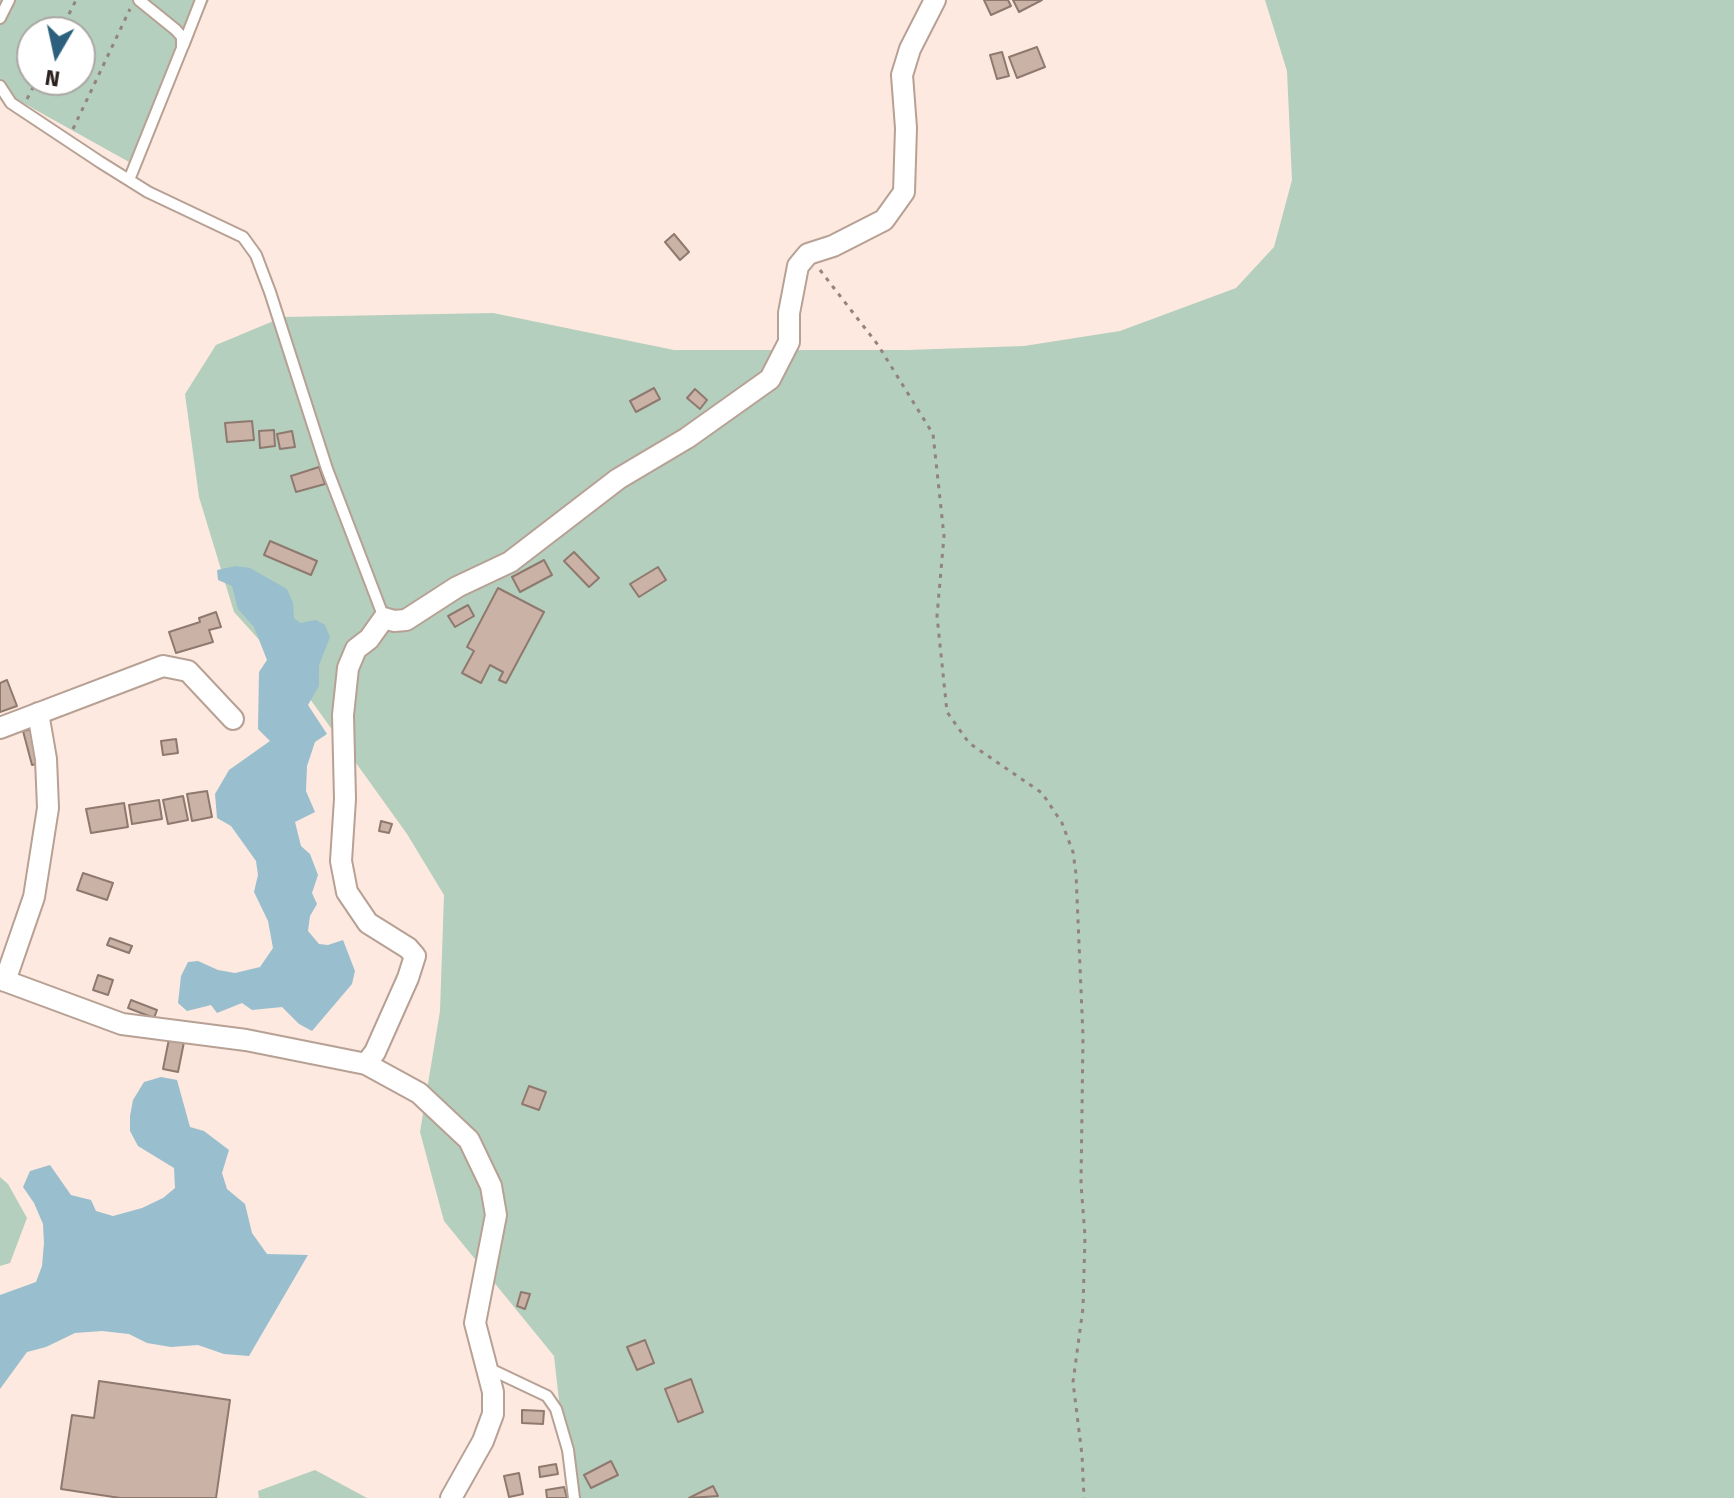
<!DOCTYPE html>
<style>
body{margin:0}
#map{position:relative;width:1734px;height:1498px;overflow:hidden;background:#fde9df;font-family:"Fira Sans",sans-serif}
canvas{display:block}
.north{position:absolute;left:16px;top:16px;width:80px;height:80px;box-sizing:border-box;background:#fff;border:2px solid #aaa7a5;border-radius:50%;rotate:189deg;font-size:22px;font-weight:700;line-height:32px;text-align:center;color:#2b221e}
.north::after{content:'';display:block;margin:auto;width:28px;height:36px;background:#2c607c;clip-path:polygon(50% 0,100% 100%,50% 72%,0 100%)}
</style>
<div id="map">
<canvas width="1734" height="1498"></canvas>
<div class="north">N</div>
</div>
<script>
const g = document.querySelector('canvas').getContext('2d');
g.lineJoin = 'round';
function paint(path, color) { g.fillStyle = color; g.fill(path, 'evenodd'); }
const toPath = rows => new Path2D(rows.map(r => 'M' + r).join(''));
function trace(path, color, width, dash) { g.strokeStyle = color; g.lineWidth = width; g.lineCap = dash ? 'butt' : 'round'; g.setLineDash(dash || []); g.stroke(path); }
paint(toPath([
 [0,0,209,0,129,162,0,90],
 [32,32,80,32,80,80,32,80],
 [1265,0,1734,0,1734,1498,570,1498,554,1356,444,1221,420,1132,440,1011,444,895,407,834,300,685,234,612,199,497,185,394,216,345,283,317,493,313,674,350,907,350,1024,346,1120,331,1236,288,1274,247,1292,180,1287,71],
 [0,1177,8,1184,27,1218,10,1263,0,1266],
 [315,1470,367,1498,259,1498,258,1491]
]), '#b4cfbd');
paint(toPath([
 [236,566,250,568,287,589,293,603,294,618,300,623,316,620,325,625,330,637,319,665,319,686,308,705,327,734,315,742,307,766,306,791,315,812,295,822,301,846,310,854,318,875,312,893,317,904,310,916,308,931,319,944,328,945,343,940,355,971,352,984,312,1031,299,1024,282,1007,252,1010,242,1003,217,1013,211,1005,187,1011,178,1003,181,976,188,962,198,961,218,970,235,973,260,967,273,948,268,921,254,892,258,875,256,861,231,826,217,818,215,794,229,770,270,741,258,729,259,672,267,660,254,627,238,609,232,586,218,580,217,570],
 [161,1077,177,1080,190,1127,204,1131,229,1150,222,1173,227,1189,245,1204,252,1233,267,1254,308,1255,249,1356,224,1354,198,1345,171,1347,147,1343,129,1334,102,1331,75,1333,46,1347,27,1352,0,1389,0,1295,36,1282,42,1266,44,1243,43,1224,34,1203,23,1187,30,1171,50,1165,71,1195,91,1200,96,1211,113,1216,142,1208,163,1198,175,1188,174,1168,138,1146,130,1131,130,1116,133,1100,144,1082]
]), '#99bece');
const building = toPath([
 [984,0,1008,0,1011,6,991,15,984,0],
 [1013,0,1042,0,1019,12,1013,0],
 [1037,47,1045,67,1017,78,1009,57,1037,47],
 [1002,52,1009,76,997,79,990,55,1002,52],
 [674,234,689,252,680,260,665,242,674,234],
 [654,388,660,399,636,412,630,401,654,388],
 [695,389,707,400,700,409,687,398,695,389],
 [252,421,254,440,227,442,225,423,252,421],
 [274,430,275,446,260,448,259,431,274,430],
 [292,431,295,447,280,449,277,434,292,431],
 [319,467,325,484,296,492,291,476,319,467],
 [270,541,317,561,311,575,264,555,270,541],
 [574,552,599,578,589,587,564,561,574,552],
 [544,560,552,575,520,592,512,577,544,560],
 [658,567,666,580,639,597,630,584,658,567],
 [498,588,544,612,506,683,499,680,503,672,490,665,481,683,462,673,474,651,467,647,498,588],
 [468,605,474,616,455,627,448,616,468,605],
 [216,612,221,627,209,630,213,642,176,653,169,632,200,622,199,618,216,612],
 [7,680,17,706,0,712,0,683,7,680],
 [32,729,41,763,32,765,23,731,32,729],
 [176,739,178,753,163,755,161,741,176,739],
 [207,791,212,817,192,821,187,794,207,791],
 [183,796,188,820,168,824,163,800,183,796],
 [159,800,162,819,132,824,129,805,159,800],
 [124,803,128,827,91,833,86,809,124,803],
 [381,821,392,824,389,833,379,831,381,821],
 [83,873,113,883,107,900,77,890,83,873],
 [110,938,132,946,129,953,107,945,110,938],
 [98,975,113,980,108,995,93,990,98,975],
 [131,1000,157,1010,154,1018,128,1008,131,1000],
 [169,1039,184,1042,178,1072,163,1069,169,1039],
 [529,1086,546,1092,539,1110,522,1104,529,1086],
 [521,1292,530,1294,525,1309,517,1306,521,1292],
 [645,1340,654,1363,637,1370,627,1347,645,1340],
 [691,1379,703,1412,678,1422,665,1389,691,1379],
 [99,1381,230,1400,216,1498,120,1498,61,1489,72,1415,94,1418,99,1381],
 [522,1410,544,1411,543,1424,522,1423,522,1410],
 [611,1461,618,1475,591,1488,584,1475,611,1461],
 [556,1464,558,1474,540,1477,539,1467,556,1464],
 [519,1473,523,1494,509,1497,504,1476,519,1473],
 [713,1486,718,1496,689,1498,713,1486],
 [564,1487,567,1498,547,1498,546,1490,564,1487]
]);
paint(building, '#cab2a7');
trace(building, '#8f796f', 2);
const lane = toPath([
 [0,18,9,0],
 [183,46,201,0],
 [0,86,11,103,100,162,148,192,243,237,256,255,270,292,327,469,384,618],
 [129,180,182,48,182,37,176,30,139,0],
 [488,1368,547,1396,556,1409,568,1450,574,1498]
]);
const street = toPath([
 [0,728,163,666,188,671,233,719],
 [0,979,122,1024,246,1040,366,1064,419,1093,469,1140,491,1186,496,1215,475,1323,493,1392,493,1414,483,1441,451,1498],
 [5,981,34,897,48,808,46,759,38,713],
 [366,1064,375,1052,408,978,415,956,408,948,368,923,347,892,341,861,345,799,343,715,348,668,356,649,369,639,384,618,394,621,406,620,457,587,510,562,618,479,687,438,770,379,789,342,789,313,798,266,808,254,833,246,884,220,904,192,906,128,902,75,910,49,935,0]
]);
trace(lane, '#b7a094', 14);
trace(street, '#b7a094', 24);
trace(toPath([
 [60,32,76,0],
 [27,99,37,80],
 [73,129,130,9],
 [820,270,878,345,933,434,944,536,937,616,947,712,969,743,1042,793,1062,823,1073,852,1076,874,1083,1036,1081,1184,1085,1236,1083,1308,1073,1382,1082,1455,1084,1498]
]), '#92837c', 3, [4, 6]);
trace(lane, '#fff', 10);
trace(street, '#fff', 20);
</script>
